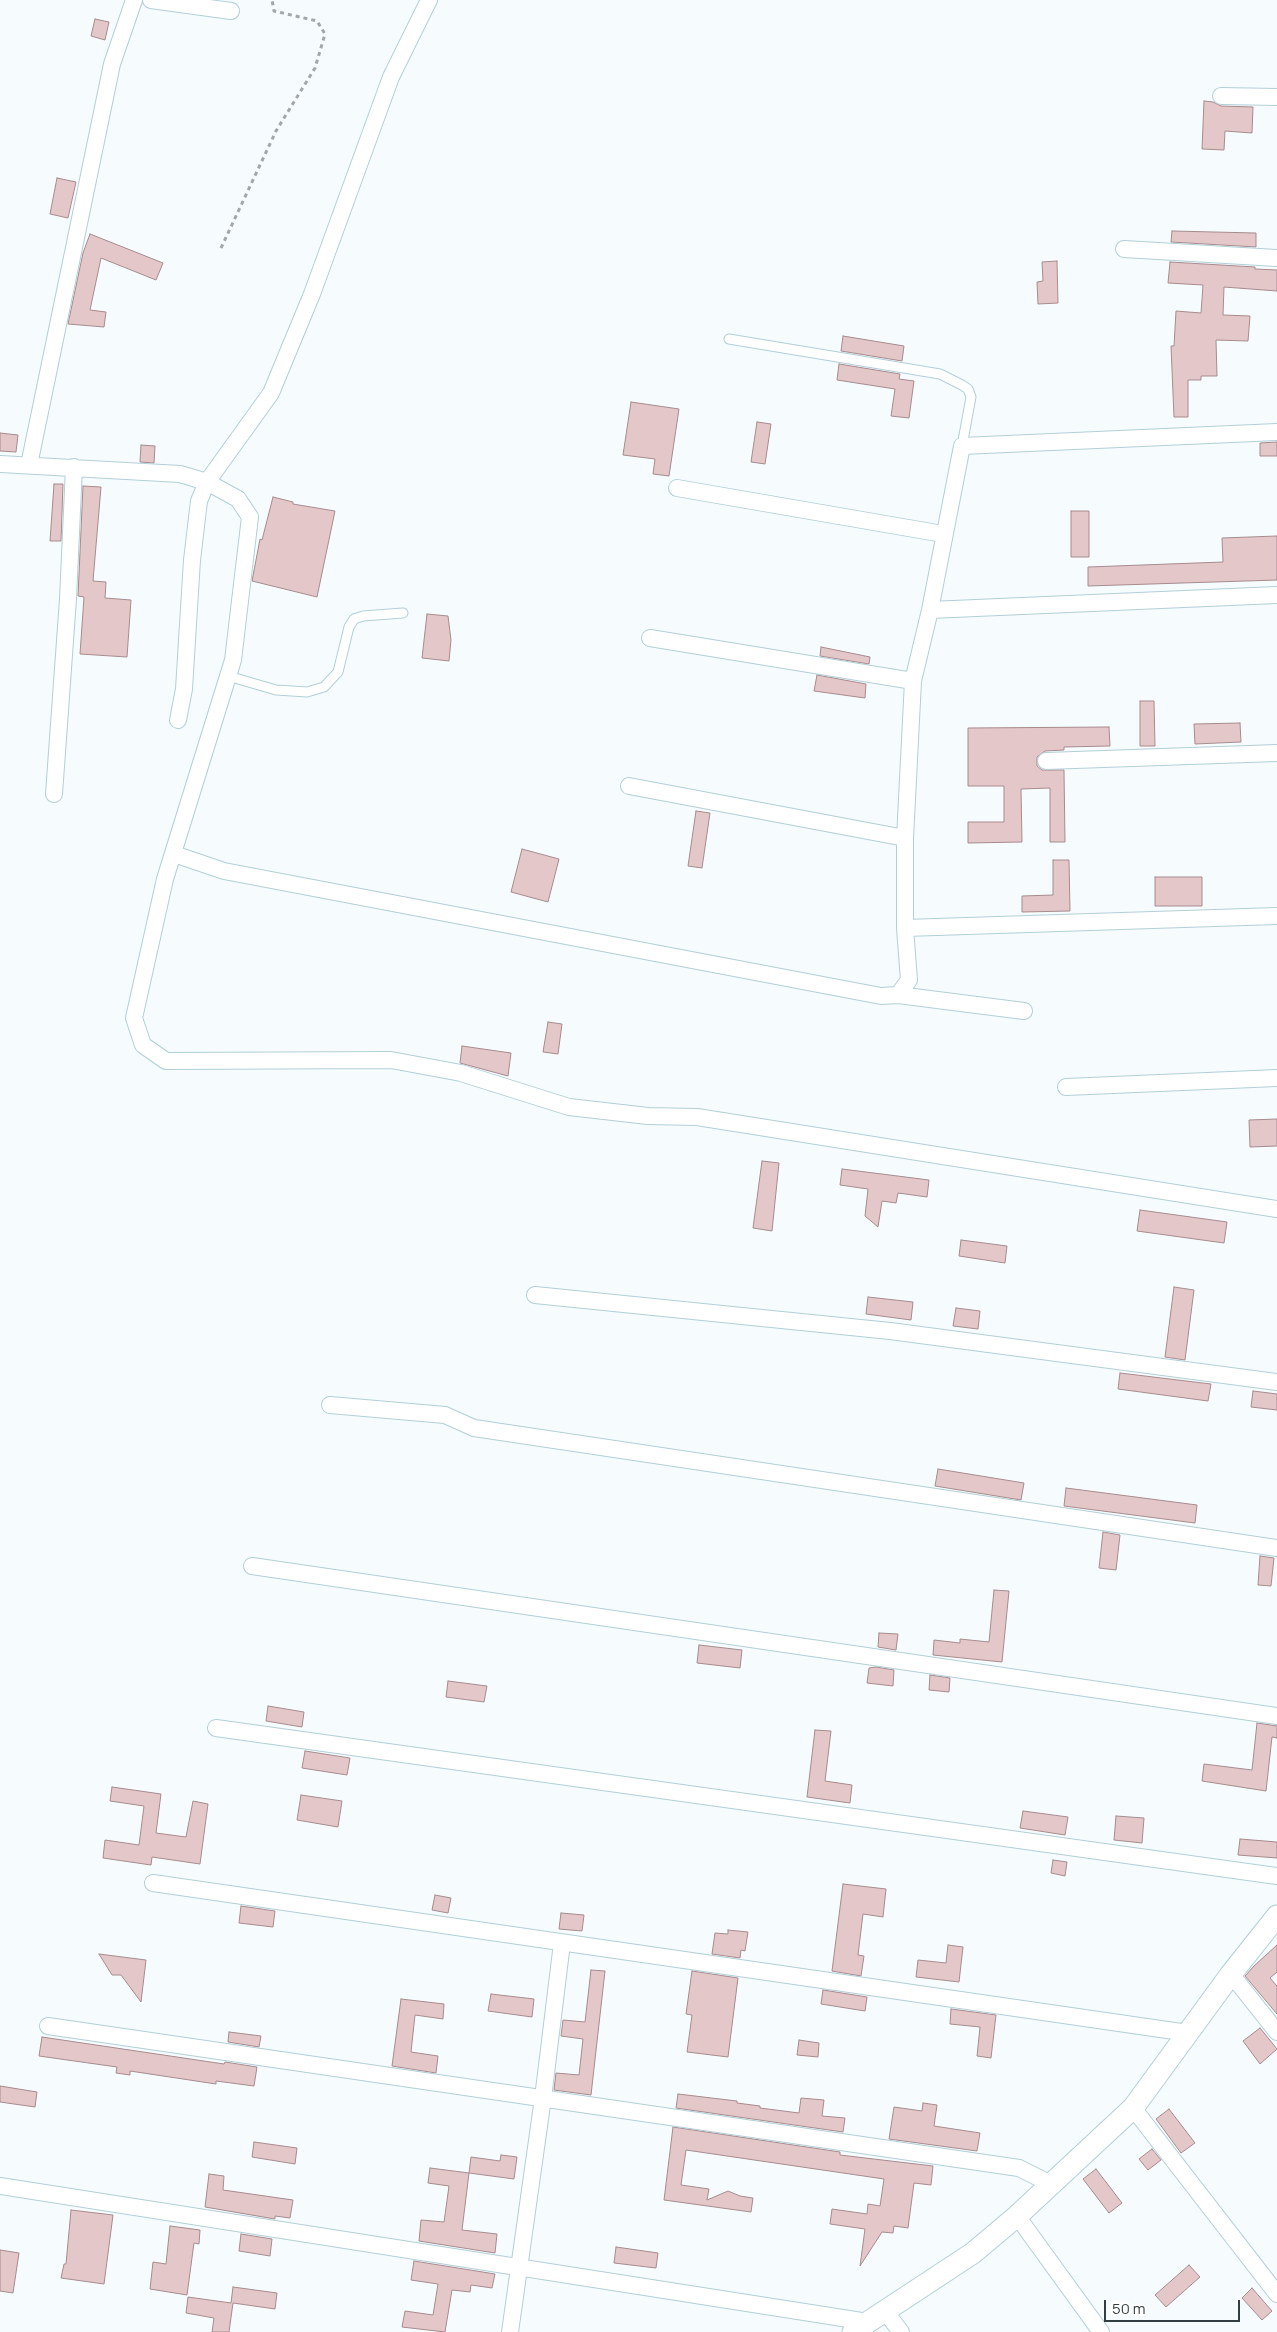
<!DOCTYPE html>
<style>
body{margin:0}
#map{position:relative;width:1277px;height:2332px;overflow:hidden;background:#f6fcfe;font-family:Manrope,sans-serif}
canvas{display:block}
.scale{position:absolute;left:1104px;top:2300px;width:136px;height:22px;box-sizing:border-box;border:2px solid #323e41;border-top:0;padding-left:6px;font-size:15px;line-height:18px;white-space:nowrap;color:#323e41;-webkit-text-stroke:4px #fff;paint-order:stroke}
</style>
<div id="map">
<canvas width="1277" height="2332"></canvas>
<div class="scale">50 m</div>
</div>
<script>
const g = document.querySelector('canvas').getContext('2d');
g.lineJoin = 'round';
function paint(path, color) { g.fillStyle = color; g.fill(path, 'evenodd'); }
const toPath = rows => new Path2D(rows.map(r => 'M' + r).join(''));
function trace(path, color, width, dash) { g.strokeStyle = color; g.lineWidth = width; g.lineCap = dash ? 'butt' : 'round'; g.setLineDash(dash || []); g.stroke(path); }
const building = toPath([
 [95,19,109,22,105,40,91,36,95,19],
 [1204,101,1213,102,1221,106,1253,107,1252,133,1225,131,1224,150,1202,149,1204,101],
 [57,178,76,182,68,218,50,214,57,178],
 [1172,231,1256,233,1256,247,1171,242,1172,231],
 [90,234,163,263,156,280,101,258,90,310,106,312,104,327,68,324,83,253,90,234],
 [1057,261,1058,303,1038,304,1037,282,1043,281,1042,262,1057,261],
 [1170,262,1255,267,1255,269,1277,270,1277,291,1224,287,1223,315,1250,316,1248,341,1216,340,1217,376,1201,376,1201,380,1188,380,1188,417,1174,417,1171,346,1174,346,1176,311,1201,313,1203,285,1168,283,1170,262],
 [843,336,904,346,902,361,841,351,843,336],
 [839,364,900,374,899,379,914,381,909,418,891,416,895,389,837,380,839,364],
 [631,402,679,409,669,476,653,474,655,459,623,455,631,402],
 [757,422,771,424,765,464,751,462,757,422],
 [0,433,18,435,16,452,0,451,0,433],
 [1277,442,1277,456,1260,456,1260,443,1277,442],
 [141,445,155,446,154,463,140,462,141,445],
 [54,484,63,484,61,541,50,541,54,484],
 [83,486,101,487,93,581,106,582,105,598,131,600,127,657,80,654,84,597,78,596,83,486],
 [273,497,293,502,293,504,335,511,317,597,252,581,260,539,262,540,273,497],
 [1071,511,1089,511,1089,557,1071,557,1071,511],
 [1277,536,1277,580,1088,586,1088,567,1223,562,1222,538,1277,536],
 [427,614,448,616,451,640,449,661,422,658,427,614],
 [821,647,870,657,869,664,820,656,821,647],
 [817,675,866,684,865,698,814,691,817,675],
 [1140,701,1154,701,1155,746,1140,746,1140,701],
 [1240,723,1241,742,1195,744,1194,724,1240,723],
 [1109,727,1110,746,1064,747,1064,750,1045,751,1037,757,1037,766,1042,770,1064,770,1065,842,1050,842,1050,788,1021,789,1022,842,968,843,968,822,1004,822,1004,786,968,786,968,728,1109,727],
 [696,811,710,813,702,868,688,866,696,811],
 [522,849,559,859,548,902,511,892,522,849],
 [1053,860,1069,860,1070,911,1022,912,1022,896,1053,895,1053,860],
 [1155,877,1202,877,1202,906,1155,906,1155,877],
 [548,1022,562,1024,558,1054,543,1052,548,1022],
 [462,1046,511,1053,508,1076,460,1063,462,1046],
 [1277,1119,1277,1146,1250,1147,1249,1120,1277,1119],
 [762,1161,779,1163,772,1231,753,1228,762,1161],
 [842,1169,929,1180,927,1197,898,1193,896,1203,882,1201,878,1227,865,1216,868,1189,840,1185,842,1169],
 [1140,1210,1227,1222,1224,1243,1137,1231,1140,1210],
 [961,1240,1007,1246,1005,1263,959,1256,961,1240],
 [1174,1287,1194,1290,1185,1360,1165,1357,1174,1287],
 [868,1297,913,1302,911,1320,866,1314,868,1297],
 [956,1308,980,1311,978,1329,953,1326,956,1308],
 [1120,1373,1211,1384,1208,1401,1118,1389,1120,1373],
 [1253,1391,1277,1394,1277,1410,1251,1407,1253,1391],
 [938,1469,1024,1483,1021,1500,935,1486,938,1469],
 [1066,1488,1197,1505,1195,1523,1064,1506,1066,1488],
 [1103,1532,1120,1535,1116,1570,1099,1568,1103,1532],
 [1260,1556,1274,1558,1271,1586,1258,1585,1260,1556],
 [994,1590,1009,1591,1002,1662,933,1655,934,1640,960,1643,960,1639,989,1642,994,1590],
 [879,1633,898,1634,896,1650,878,1647,879,1633],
 [699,1645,742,1650,740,1668,697,1663,699,1645],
 [876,1667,894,1670,893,1686,867,1683,869,1668,876,1667],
 [930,1675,950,1678,949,1692,929,1690,930,1675],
 [448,1681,487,1686,484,1702,446,1697,448,1681],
 [268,1706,304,1712,302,1727,266,1721,268,1706],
 [1257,1723,1277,1726,1277,1738,1272,1737,1266,1791,1202,1781,1204,1764,1252,1770,1257,1723],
 [815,1730,831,1731,825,1781,852,1785,850,1803,807,1797,815,1730],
 [305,1751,350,1758,347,1775,302,1768,305,1751],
 [112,1787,161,1794,156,1833,186,1837,193,1801,208,1804,200,1864,152,1857,151,1865,103,1858,105,1840,139,1845,144,1806,110,1801,112,1787],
 [301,1795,342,1801,338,1827,297,1820,301,1795],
 [1023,1811,1068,1817,1065,1835,1020,1828,1023,1811],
 [1116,1816,1144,1818,1142,1843,1114,1840,1116,1816],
 [1240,1839,1277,1842,1277,1858,1238,1855,1240,1839],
 [1053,1860,1067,1862,1065,1876,1051,1873,1053,1860],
 [843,1884,886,1889,883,1917,863,1914,858,1955,864,1956,861,1976,832,1971,843,1884],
 [435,1895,451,1898,448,1913,432,1910,435,1895],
 [241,1906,275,1911,273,1927,239,1923,241,1906],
 [561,1913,584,1915,582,1931,559,1929,561,1913],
 [728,1930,748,1932,745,1951,741,1950,740,1958,712,1954,715,1933,728,1934,728,1930],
 [948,1945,963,1947,959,1982,916,1977,918,1960,946,1963,948,1945],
 [1277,1945,1277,1972,1270,1978,1277,1986,1277,2014,1245,1976,1254,1966,1277,1945],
 [99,1954,146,1960,141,2002,121,1975,112,1975,99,1954],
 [591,1970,605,1971,591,2095,554,2090,556,2073,579,2075,583,2039,561,2036,563,2020,585,2022,591,1970],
 [692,1971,738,1978,728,2057,687,2052,692,2015,686,2014,692,1971],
 [823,1990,867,1997,865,2011,821,2004,823,1990],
 [491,1994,534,1999,532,2017,488,2011,491,1994],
 [401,1999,444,2004,443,2019,415,2015,411,2052,438,2056,436,2073,392,2066,401,1999],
 [951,2009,996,2015,991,2058,977,2056,980,2027,950,2024,951,2009],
 [1260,2028,1277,2049,1260,2064,1243,2041,1260,2028],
 [229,2032,261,2036,259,2047,228,2042,229,2032],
 [42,2037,224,2064,225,2062,257,2067,254,2086,216,2081,216,2084,130,2071,130,2075,116,2073,117,2067,39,2056,42,2037],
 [799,2040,819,2043,818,2057,797,2055,799,2040],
 [0,2086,37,2092,35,2107,0,2102,0,2086],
 [678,2094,737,2101,737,2103,760,2106,760,2108,799,2113,801,2098,824,2100,822,2116,845,2118,843,2132,676,2108,678,2094],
 [923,2103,937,2105,934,2126,980,2133,977,2151,889,2139,894,2107,922,2111,923,2103],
 [1169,2109,1195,2143,1181,2153,1156,2119,1169,2109],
 [673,2127,840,2152,840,2155,933,2166,931,2185,914,2183,908,2228,894,2226,893,2233,882,2232,860,2266,865,2229,830,2224,832,2209,867,2214,868,2204,880,2206,884,2179,686,2150,681,2185,709,2189,707,2200,728,2191,740,2196,753,2198,751,2212,664,2200,673,2127],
 [254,2142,297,2148,295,2164,252,2157,254,2142],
 [1152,2149,1161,2160,1148,2170,1139,2159,1152,2149],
 [501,2155,517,2157,514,2179,469,2173,471,2157,500,2161,501,2155],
 [430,2168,469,2173,462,2230,497,2234,495,2253,419,2241,421,2220,444,2222,449,2186,428,2183,430,2168],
 [1096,2169,1122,2203,1109,2213,1083,2179,1096,2169],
 [209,2174,224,2176,223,2190,293,2200,290,2218,275,2216,275,2219,205,2207,209,2174],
 [71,2210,113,2215,104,2284,61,2278,64,2264,66,2264,71,2210],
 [170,2226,200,2230,199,2244,194,2243,187,2295,150,2289,153,2262,166,2264,170,2226],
 [241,2234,272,2239,270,2256,239,2251,241,2234],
 [616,2247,658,2253,656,2268,614,2263,616,2247],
 [0,2250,19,2253,13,2293,0,2291,0,2250],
 [414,2261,495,2274,492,2288,471,2285,470,2292,452,2290,445,2332,402,2327,405,2311,433,2315,438,2284,411,2280,414,2261],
 [1189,2265,1200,2277,1166,2307,1155,2295,1189,2265],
 [233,2287,277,2293,275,2309,233,2303,229,2332,212,2332,214,2318,186,2313,188,2297,231,2303,233,2287],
 [1252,2288,1272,2311,1262,2320,1242,2298,1252,2288]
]);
paint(building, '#e4c7c9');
trace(building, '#a68b8e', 1);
const service = toPath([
 [729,339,940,374,962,385,968,389,971,397,962,446],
 [228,676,276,690,307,692,324,687,338,672,349,627,354,619,363,616,403,613]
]);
const minor = toPath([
 [151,0,231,11],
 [1221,96,1277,97],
 [1124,249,1277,258],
 [0,464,180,474,207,482,238,499,250,517,233,660,165,879,134,1018,143,1045,166,1061,391,1060,461,1073,569,1107,648,1116,697,1117,1277,1209],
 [29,465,112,64,134,0],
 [677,488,943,534],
 [930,610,1277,595],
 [650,638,913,681],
 [178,720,184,689,192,560,199,501,207,482,271,393,312,294,391,77,429,0],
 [1046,761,1277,753],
 [629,786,905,838],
 [54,794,68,599,74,467],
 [174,854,224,871,881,996,898,995,909,980,905,928,905,838,913,681,930,610,962,446,1277,432],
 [905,928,1277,916],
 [898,995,1024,1011],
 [1066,1087,1277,1078],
 [535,1295,890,1331,1277,1382],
 [330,1405,445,1415,474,1428,1277,1548],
 [252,1566,1277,1716],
 [216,1728,1277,1876],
 [153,1883,1188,2033],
 [1231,1974,1277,2032],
 [48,2026,1019,2168,1051,2184],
 [1133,2108,1277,2294],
 [0,2186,868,2322],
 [1017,2216,1101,2332],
 [884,2310,901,2332],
 [510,2332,543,2098,562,1943]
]);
const tertiary = toPath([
 [853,2332,973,2253,1017,2216,1133,2108,1231,1974,1277,1916]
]);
trace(service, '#b2cfd6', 11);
trace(minor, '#b2cfd6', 18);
trace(tertiary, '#b2cfd6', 23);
trace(toPath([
 [221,248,276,131,315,68,325,34,317,21,274,11,272,0]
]), '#a0a8ab', 3, [4, 4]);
trace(service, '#fff', 9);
trace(minor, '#fff', 16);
trace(tertiary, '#fff', 21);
</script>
